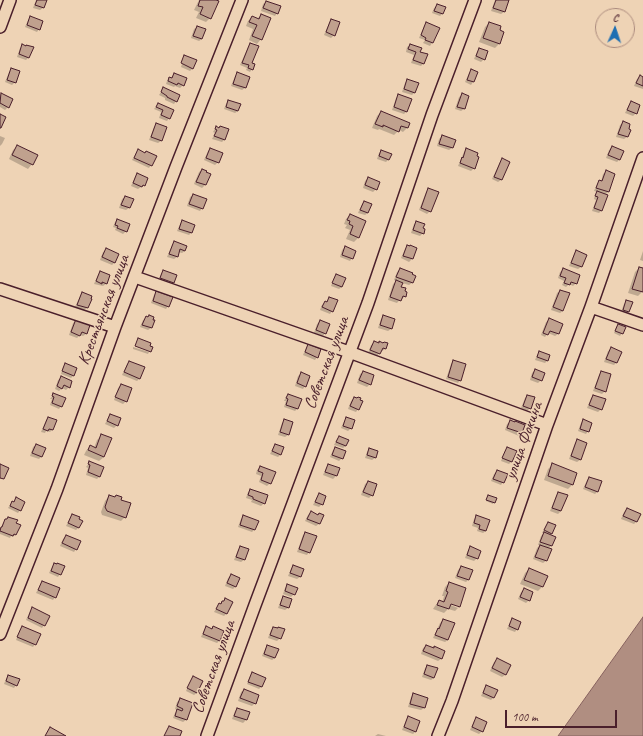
<!DOCTYPE html>
<meta charset="utf-8">
<style>
body{margin:0}
#map{position:relative;width:643px;height:736px;overflow:hidden;background:#eed3b5;font-family:Caveat,sans-serif}
canvas{display:block}
.north{position:absolute;left:595px;top:8px;width:40px;height:40px;box-sizing:border-box;background:#eed3b5;border:1px solid #ac8b7e;border-radius:50%;rotate:3deg;font-size:11px;font-weight:700;line-height:16px;text-align:center;color:#4a1f2b}
.north::after{content:'';display:block;margin:auto;width:14px;height:18px;background:#1f6fb2;clip-path:polygon(50% 0,100% 100%,50% 72%,0 100%)}
.scale{position:absolute;left:505px;top:710px;width:112px;height:18px;box-sizing:border-box;border:2px solid #4a1f2b;border-top:0;padding-left:5px;font-size:12px;line-height:14px;white-space:nowrap;color:#4a1f2b;-webkit-text-stroke:3px #eed3b5;paint-order:stroke}
</style>
<div id="map">
<canvas width="643" height="736"></canvas>
<div class="north">С</div>
<div class="scale">100 m</div>
</div>
<script>
const g = document.querySelector('canvas').getContext('2d');
g.lineJoin = 'round';
function paint(path, color) { g.fillStyle = color; g.fill(path, 'evenodd'); }
const toPath = rows => new Path2D(rows.map(r => 'M' + r).join(''));
function trace(path, color, width, dash) { g.strokeStyle = color; g.lineWidth = width; g.lineCap = dash ? 'butt' : 'round'; g.setLineDash(dash || []); g.stroke(path); }
function drawText(font, color, halo, rows, align = 'center') {
  g.font = font + ' Caveat,sans-serif'; g.lineWidth = 3; g.setLineDash([]); g.textBaseline = 'middle'; g.strokeStyle = halo; g.fillStyle = color; for (const [text, x, y, turn = 0] of rows) {
    g.save(); g.translate(x, y); g.rotate((+turn || 0) * Math.PI / 180); g.textAlign = isNaN(turn) ? turn : align; if (halo) g.strokeText(text, 0, 0); g.fillText(text, 0, 0); g.restore();
  }
}
const water = toPath([
 [643,617,643,736,558,736,643,617]
]);
paint(water, '#b08e81');
trace(water, '#87625f', 1);
paint(toPath([
 [36,0,46,0,43,8,40,10,33,8],
 [199,0,213,0,210,18,206,22,196,18,199,12,194,10],
 [495,0,508,0,504,12,501,14,491,11],
 [266,2,277,13,275,16,261,11,263,4],
 [437,5,443,13,440,16,432,13,434,8],
 [261,15,261,39,257,44,249,40,253,29,246,26,248,21,252,17,257,19],
 [30,17,39,29,37,32,25,27,28,20],
 [331,20,334,35,331,38,324,35,329,23],
 [489,23,498,31,503,33,499,44,495,48,479,42,485,27],
 [427,24,438,29,432,43,430,46,423,43,425,40,419,38,424,26],
 [197,27,202,39,199,41,191,38,194,29],
 [250,44,252,69,250,72,246,70,247,68,240,65,248,47],
 [410,45,419,52,423,64,421,66,411,63,414,55,406,52,407,47],
 [23,46,32,48,28,58,26,60,17,57,20,48],
 [479,49,484,59,481,62,474,59,477,52],
 [184,58,193,68,190,71,181,67],
 [12,70,15,82,12,85,5,82,9,72],
 [472,70,477,72,473,82,471,85,465,82,469,73],
 [174,74,183,85,180,88,175,86,174,87,166,84,167,81,169,78,170,79],
 [238,74,249,78,245,88,242,90,231,86,235,76],
 [640,77,643,78,643,89,634,86,637,79],
 [407,80,414,93,412,95,402,92,405,83],
 [163,89,176,101,174,104,165,100,165,98,159,95],
 [1,94,8,107,5,110,0,107,0,95],
 [462,95,468,97,464,109,461,111,455,109,459,97],
 [399,96,406,112,404,114,392,110,396,98],
 [228,101,238,111,235,113,224,109,226,104],
 [631,102,636,113,633,116,625,113,629,105],
 [158,104,169,118,167,121,159,118,161,112,154,109],
 [381,112,409,123,407,128,403,132,399,130,394,135,379,129,378,130,372,128,377,116],
 [623,123,627,130,629,130,627,137,624,139,616,137,620,125],
 [157,124,166,127,161,141,158,143,149,140,154,127],
 [216,127,228,130,224,140,222,142,212,139,215,133,213,132],
 [0,136,5,138,2,144,0,146],
 [442,136,454,141,452,148,449,150,437,146,439,139],
 [18,146,32,164,28,169,9,159,13,150],
 [612,147,620,159,617,162,606,158,609,150],
 [210,149,218,162,215,165,204,160,208,151],
 [466,149,474,168,471,171,458,166,464,152],
 [138,151,151,165,149,168,132,160,136,153],
 [381,151,390,154,388,160,386,162,377,159,379,153],
 [502,159,501,180,498,182,492,179,500,162],
 [202,170,209,174,205,185,202,188,194,184,199,172],
 [606,172,614,174,608,192,605,195,601,211,599,213,592,211,596,200,594,199,595,195,598,192,594,191,597,184,599,182,601,182,603,174],
 [137,174,147,179,144,185,138,189,131,186,135,177],
 [368,178,376,189,373,192,363,188,365,181],
 [429,189,430,211,427,214,419,210,426,192],
 [193,195,202,208,200,211,187,206,190,197],
 [125,197,132,200,129,208,126,210,119,208,122,199],
 [364,202,368,213,365,215,358,213,362,204],
 [350,215,358,238,354,242,346,239,350,230,345,228,347,225,344,224,346,219],
 [117,220,126,231,123,234,115,230,116,228,113,227,115,222],
 [182,221,191,233,189,235,177,231,180,224],
 [417,222,422,228,423,233,420,236,411,233,414,224],
 [174,243,185,251,182,253,178,252,177,257,174,259,167,257,172,245],
 [345,247,352,258,350,261,340,257,342,250],
 [407,247,416,249,412,259,409,262,401,258,405,249],
 [106,250,115,262,112,265,100,260,103,252],
 [576,251,586,255,581,267,578,269,569,266,574,254],
 [643,251,643,261,640,260],
 [639,268,643,269,643,288,642,292,638,296,628,293,635,272],
 [400,269,412,283,409,285,402,283,400,287,405,296,402,299,401,298,397,303,388,300,393,284,397,281,394,280,397,272],
 [563,270,576,283,573,286,569,284,566,287,562,285,564,281,558,278,560,272],
 [163,271,173,282,170,285,158,281,161,274],
 [100,272,109,276,106,284,103,286,94,284,98,275],
 [337,275,342,287,339,289,331,286,334,278],
 [560,291,563,311,560,313,551,310,557,293],
 [156,292,168,306,166,309,151,303,154,295],
 [82,293,91,300,87,308,84,310,75,307,80,296],
 [330,298,332,311,330,314,320,310,322,305,325,303,326,303],
 [627,301,628,312,626,314,621,312,624,304],
 [384,316,394,320,391,329,388,331,378,328,381,319],
 [146,318,154,321,151,328,148,330,140,327,143,320],
 [76,320,86,334,83,336,80,335,77,338,69,335,73,323],
 [549,320,561,325,558,334,555,336,548,333,545,337,541,335,546,322],
 [320,321,325,333,323,336,314,333,317,324],
 [618,325,622,333,620,336,614,333,616,327],
 [374,343,387,344,385,349,382,351,380,351,377,356,368,353,371,345],
 [309,345,317,357,315,360,303,355,306,348],
 [133,347,149,352,148,354,133,349],
 [611,349,616,363,614,365,604,362,608,351],
 [540,352,547,361,545,363,535,360,537,355],
 [453,361,460,380,458,383,446,379,451,364],
 [129,362,140,378,137,381,122,375,127,364],
 [66,365,74,375,71,378,61,374,63,367],
 [535,370,541,380,538,383,530,380,532,373],
 [363,372,370,384,367,387,357,383,360,374],
 [601,372,605,391,602,394,593,391,599,375],
 [301,374,305,386,303,389,295,386,298,376],
 [61,378,69,387,66,390,62,388,59,391,55,389,58,380],
 [121,385,126,401,123,404,114,400,118,388],
 [54,394,61,406,59,409,50,405,52,399,50,399],
 [288,395,297,409,295,411,284,407,286,401,284,401,286,397],
 [527,396,530,408,527,411,521,408,525,398],
 [594,396,601,409,598,412,587,408,591,398],
 [354,398,358,409,356,412,348,409,351,401],
 [110,415,117,425,114,428,105,424,108,418],
 [48,418,52,430,50,432,46,431,45,433,41,432,46,420],
 [347,418,351,428,348,431,341,428,344,421],
 [285,420,292,423,288,435,285,437,278,435,282,423],
 [583,421,588,431,586,434,578,431,581,423],
 [510,422,524,426,521,433,519,436,505,430,507,424],
 [102,435,104,457,99,461,84,455,86,451,90,446,94,448,97,440],
 [339,437,346,446,343,448,334,445,337,439],
 [577,441,580,460,577,462,569,459,575,443],
 [36,445,45,448,41,457,39,459,30,456,33,447],
 [276,445,281,454,278,457,270,454,273,448],
 [336,448,342,458,339,461,330,457,333,450],
 [507,448,511,462,509,464,501,461,505,451],
 [369,449,377,452,375,458,372,460,365,458,367,452],
 [90,462,103,467,99,477,97,479,86,475,88,468,86,467],
 [553,464,576,474,572,485,568,489,544,480,548,469],
 [329,465,338,468,336,476,333,479,323,475,326,468],
 [260,467,270,483,267,486,259,482,261,476,256,474,257,470],
 [497,471,503,482,501,485,491,481,494,474],
 [589,478,598,491,595,494,583,489,587,480],
 [368,482,372,495,369,498,361,495,365,484],
 [251,490,264,503,261,506,251,502,252,500,246,498,248,492],
 [558,493,566,496,561,511,558,514,550,511,556,496],
 [319,494,322,504,319,507,313,505,317,497],
 [109,496,120,501,125,517,121,521,102,515,101,512,105,501],
 [488,497,495,498,493,504,486,501],
 [17,499,20,510,18,513,8,508,10,505],
 [627,509,636,522,634,524,621,519,624,512],
 [311,512,318,515,323,515,319,524,316,526,305,521,308,515],
 [72,515,79,527,76,530,66,526,70,518],
 [477,516,486,531,483,533,477,531,478,528,472,526,474,519],
 [244,517,254,530,252,532,238,527,241,519],
 [8,518,15,524,16,534,13,537,11,536,10,538,0,534,0,529,3,523],
 [549,523,552,533,550,535,554,537,551,546,548,549,546,561,543,563,533,559,537,548,540,545,538,545,541,536,544,533,542,533,546,525],
 [306,533,309,552,307,555,297,552,303,535],
 [66,536,76,549,74,552,60,546,63,539],
 [241,547,248,549,244,560,241,562,234,560,238,550],
 [470,548,477,558,474,561,465,558,468,550],
 [54,564,60,574,58,577,49,573,52,567],
 [293,566,303,570,300,577,297,579,288,576,291,569],
 [461,567,469,579,466,582,455,578,458,570],
 [529,569,546,576,542,587,538,591,520,584,525,573],
 [231,575,236,586,233,589,225,586,228,578],
 [42,582,55,597,53,600,36,593,40,585],
 [449,583,459,607,458,608,458,605,447,601,446,603,458,608,455,611,448,609,444,613,433,609,435,606,439,601,442,603,444,596,442,596,445,587],
 [288,585,294,594,291,597,283,594,285,588],
 [524,589,529,600,526,603,518,599,521,592],
 [283,597,291,600,288,608,285,610,278,608,281,600],
 [223,602,227,613,224,616,214,612,217,607],
 [33,609,44,625,42,628,26,620,30,611],
 [443,620,448,640,445,642,433,638,440,623],
 [513,620,517,629,515,632,507,629,510,622],
 [22,627,35,644,33,647,16,640,20,630],
 [206,628,211,629,213,628,220,640,217,643,201,637,204,630],
 [274,628,280,638,277,641,268,638,271,630],
 [267,646,275,658,272,660,262,656,265,649],
 [426,646,444,651,441,659,438,661,421,654,423,648],
 [497,660,509,666,505,675,502,677,490,671,494,662],
 [428,666,434,678,431,680,422,677,425,668],
 [252,674,262,686,259,689,247,684,250,676],
 [8,676,16,685,14,688,4,684,6,679],
 [191,680,197,693,194,695,186,691],
 [486,686,493,698,491,700,481,696,484,689],
 [244,690,255,703,252,706,238,701,241,692],
 [414,694,427,698,424,708,421,710,408,707,411,697],
 [180,700,192,704,186,720,183,722,173,718,175,713,178,710,175,709,177,702],
 [237,709,249,713,246,720,243,723,232,719,235,711],
 [408,717,416,731,413,734,402,730,406,720],
 [476,719,482,731,479,734,470,730,474,721],
 [378,734,386,736,375,736]
]), '#0003');
const building = toPath([
 [37,0,47,0,44,8,35,5,37,0],
 [200,0,216,0,219,1,211,19,200,14,203,7,198,6,200,0],
 [496,0,509,0,505,12,493,8,496,0],
 [266,1,281,6,278,14,263,8,266,1],
 [437,4,446,7,443,14,434,11,437,4],
 [261,14,271,18,262,40,252,36,257,25,249,22,252,16,259,19,261,14],
 [30,16,43,21,40,30,27,25,30,16],
 [331,19,340,22,335,36,326,32,331,19],
 [426,22,440,28,433,43,425,40,426,38,421,35,426,22],
 [489,22,501,26,500,30,504,32,500,44,483,38,489,22],
 [197,26,206,29,202,39,193,36,197,26],
 [250,43,259,46,252,63,255,64,253,70,248,68,249,65,242,63,250,43],
 [22,44,26,46,26,45,34,47,29,58,19,54,22,44],
 [410,44,422,48,420,52,428,54,424,64,413,60,416,52,408,49,410,44],
 [479,48,488,51,485,60,476,56,479,48],
 [184,55,197,60,193,69,181,63,184,55],
 [11,68,20,71,16,83,7,80,11,68],
 [471,69,478,72,474,82,467,80,471,69],
 [237,72,250,77,246,88,233,84,237,72],
 [174,73,187,78,184,86,178,83,177,85,168,81,169,77,172,78,174,73],
 [640,75,643,77,643,86,636,83,640,75],
 [407,79,419,83,415,93,404,89,407,79],
 [163,87,180,95,177,102,167,97,167,96,161,92,163,87],
 [1,93,13,99,9,108,0,103,1,93],
 [462,93,469,96,465,109,457,107,462,93],
 [398,94,412,99,407,112,394,107,398,94],
 [228,100,241,104,238,111,226,107,228,100],
 [631,101,640,105,637,114,627,110,631,101],
 [158,103,174,110,170,119,161,115,163,110,156,107,158,103],
 [381,111,410,123,408,128,401,126,399,132,383,125,383,127,375,124,381,111],
 [0,114,6,117,1,128,0,128,0,114],
 [623,121,630,124,629,129,631,130,628,137,618,134,623,121],
 [156,123,167,127,162,141,151,137,156,123],
 [216,126,219,128,220,126,229,129,225,140,214,136,217,130,215,129,216,126],
 [442,135,456,140,453,148,439,144,442,135],
 [17,145,38,155,33,165,12,155,17,145],
 [612,146,624,151,620,160,608,155,612,146],
 [210,148,223,153,219,163,206,158,210,148],
 [466,148,478,153,477,156,479,157,475,169,460,163,462,157,463,158,466,148],
 [138,149,145,153,146,151,157,156,152,166,134,158,138,149],
 [381,150,392,154,389,160,379,156,381,150],
 [502,158,510,162,502,180,494,177,502,158],
 [202,169,207,171,206,172,211,174,206,185,196,182,202,169],
 [606,170,615,174,609,192,596,188,599,180,602,181,606,170],
 [137,173,148,178,145,186,143,185,142,187,133,183,137,173],
 [368,177,380,182,377,190,365,185,368,177],
 [428,188,439,192,431,212,421,208,428,188],
 [597,191,608,195,602,211,594,208,598,197,595,196,597,191],
 [193,194,207,199,203,209,189,204,193,194],
 [125,196,134,199,130,208,121,205,125,196],
 [364,201,372,204,368,213,360,210,364,201],
 [350,214,366,221,359,238,350,234,353,226,349,224,350,221,347,220,350,214],
 [117,219,130,224,127,232,117,228,118,226,115,225,117,219],
 [182,220,195,225,192,233,179,229,182,220],
 [416,221,425,224,423,228,425,229,424,234,413,230,416,221],
 [174,241,187,246,185,251,180,249,178,257,169,254,174,241],
 [407,245,410,246,410,245,417,248,413,259,403,256,407,245],
 [345,246,356,251,353,259,342,255,345,246],
 [106,248,119,254,115,263,102,257,106,248],
 [576,250,587,255,582,267,571,263,576,250],
 [639,267,643,268,643,292,632,289,639,267],
 [400,268,413,273,412,274,416,276,413,283,396,277,400,268],
 [563,268,580,275,577,284,571,282,570,285,564,283,566,278,560,276,563,268],
 [163,270,177,275,174,283,160,278,163,270],
 [100,271,110,275,107,284,102,282,102,284,96,281,100,271],
 [336,274,346,278,342,287,332,283,336,274],
 [396,280,403,283,401,287,406,288,405,291,407,292,406,297,403,296,401,301,390,297,396,280],
 [560,290,570,293,563,311,553,307,560,290],
 [156,291,173,297,169,307,153,301,156,291],
 [82,292,92,296,91,299,92,299,88,308,77,305,82,292],
 [329,297,338,300,333,312,322,307,325,301,327,302,329,297],
 [626,300,633,302,629,312,623,310,626,300],
 [149,315,154,317,153,320,155,320,152,328,142,325,146,316,148,317,149,315],
 [383,315,395,319,392,329,380,325,383,315],
 [549,318,563,324,559,334,550,331,548,335,543,333,549,318],
 [76,319,90,325,87,334,82,332,80,336,71,332,76,319],
 [320,320,330,324,326,334,316,330,320,320],
 [618,324,626,327,623,334,615,331,618,324],
 [138,338,151,343,150,346,153,347,151,352,135,346,138,338],
 [374,341,379,343,379,341,383,343,384,342,388,343,386,349,383,348,380,354,370,350,374,341],
 [308,344,321,349,318,358,305,352,308,344],
 [611,347,622,352,617,363,606,359,611,347],
 [539,351,550,355,548,361,537,357,539,351],
 [453,360,466,364,461,381,448,377,453,360],
 [129,361,145,367,140,379,124,372,129,361],
 [65,363,77,368,74,376,62,371,65,363],
 [535,369,545,373,542,381,532,377,535,369],
 [363,371,374,375,371,385,359,380,363,371],
 [601,371,611,374,606,392,595,388,601,371],
 [301,372,310,376,306,387,297,383,301,372],
 [61,376,72,381,70,388,64,385,62,389,57,386,61,376],
 [121,384,132,388,127,402,115,397,121,384],
 [53,393,66,398,62,407,52,403,54,397,52,396,53,393],
 [288,394,302,399,298,409,286,405,288,399,286,398,288,394],
 [527,395,535,397,531,409,523,406,527,395],
 [593,395,606,399,602,410,589,405,593,395],
 [354,397,357,398,358,397,361,398,360,400,363,401,359,410,350,406,354,397],
 [110,414,121,418,118,426,107,421,110,414],
 [48,417,57,420,53,430,49,429,48,431,43,429,48,417],
 [346,417,355,420,352,429,343,426,346,417],
 [284,419,293,422,289,435,280,432,284,419],
 [583,419,592,423,589,432,580,429,583,419],
 [510,420,515,422,515,421,525,425,522,433,507,428,510,420],
 [101,434,112,438,104,457,88,450,90,445,96,448,101,434],
 [339,436,349,440,346,446,336,442,339,436],
 [577,439,587,443,581,460,571,456,577,439],
 [36,444,46,448,42,457,32,453,36,444],
 [275,444,284,447,281,455,272,451,275,444],
 [335,447,346,451,343,459,332,455,335,447],
 [507,447,517,451,512,462,502,458,507,447],
 [369,448,378,451,376,458,367,455,369,448],
 [89,461,104,467,100,477,88,472,90,465,88,464,89,461],
 [552,463,577,473,573,485,548,476,552,463],
 [0,464,9,468,4,479,0,478,0,464],
 [328,464,340,468,337,476,325,472,328,464],
 [260,466,276,472,271,484,261,480,263,473,258,471,260,466],
 [497,470,508,474,504,483,493,479,497,470],
 [589,477,602,481,598,492,585,487,589,477],
 [368,481,377,484,373,496,363,492,368,481],
 [250,489,268,495,265,504,253,499,253,497,248,495,250,489],
 [558,492,568,495,561,511,552,508,558,492],
 [319,493,326,496,323,505,315,502,319,493],
 [109,495,115,497,116,495,122,497,121,500,131,503,126,518,107,511,105,507,109,495],
 [488,495,497,498,495,503,486,500,488,495],
 [16,497,25,502,21,511,10,506,12,501,14,502,16,497],
 [627,508,641,514,637,522,623,516,627,508],
 [311,511,318,515,319,513,324,515,320,524,307,519,311,511],
 [72,514,80,517,79,519,83,521,79,528,68,523,72,514],
 [243,515,259,521,255,530,240,525,243,515],
 [476,515,490,520,486,531,479,529,480,525,474,523,476,515],
 [8,517,18,520,16,523,21,525,16,535,14,534,13,536,0,531,1,527,2,527,5,519,7,519,8,517],
 [548,522,556,525,552,534,544,530,548,522],
 [305,532,317,536,310,553,299,549,305,532],
 [544,532,556,537,552,546,540,542,544,532],
 [66,535,81,541,77,550,62,543,66,535],
 [540,545,552,549,547,561,535,557,540,545],
 [240,546,249,549,245,560,236,557,240,546],
 [470,546,481,551,478,559,467,555,470,546],
 [54,563,57,564,57,563,65,566,61,575,51,571,54,563],
 [293,565,304,569,301,577,290,573,293,565],
 [461,566,473,570,469,580,457,576,461,566],
 [529,568,548,576,543,587,524,580,529,568],
 [231,574,240,578,236,587,227,583,231,574],
 [42,581,60,588,56,598,38,590,42,581],
 [449,582,466,588,460,607,451,604,449,609,437,605,439,600,444,602,448,592,446,591,449,582],
 [287,584,298,588,295,595,285,591,287,584],
 [524,588,533,592,530,601,520,597,524,588],
 [283,596,292,599,289,608,280,605,283,596],
 [225,598,233,602,227,614,216,609,219,603,221,604,222,601,224,601,225,598],
 [32,607,50,616,45,626,28,618,32,607],
 [512,618,521,622,518,630,509,626,512,618],
 [443,619,455,623,448,640,435,635,438,628,439,629,443,619],
 [22,626,41,634,36,645,17,637,22,626],
 [206,626,212,629,213,626,224,631,220,641,203,634,206,626],
 [273,627,278,628,278,627,285,629,281,639,270,635,273,627],
 [267,645,279,649,275,658,264,654,267,645],
 [426,645,434,648,434,646,445,651,442,659,423,651,426,645],
 [497,658,511,665,506,675,492,668,497,658],
 [427,665,438,668,434,678,424,674,427,665],
 [252,672,266,678,262,687,248,682,252,672],
 [8,675,20,679,17,686,6,681,8,675],
 [193,676,203,681,197,693,187,688,193,676],
 [486,685,498,690,494,698,483,693,486,685],
 [244,689,259,695,256,704,240,698,244,689],
 [413,693,428,698,425,708,410,704,413,693],
 [180,698,193,703,187,720,175,716,177,709,182,711,183,709,177,706,180,698],
 [237,708,250,712,247,720,234,716,237,708],
 [408,716,420,721,416,732,404,727,408,716],
 [476,717,487,722,483,732,472,727,476,717],
 [169,726,182,731,180,736,164,736,169,726],
 [50,727,66,736,45,736,50,727]
]);
paint(building, '#c0a18e');
trace(building, '#4a1f2b', 1);
const minor = toPath([
 [0,27,10,0],
 [135,277,349,352,547,425],
 [0,289,115,327],
 [591,307,643,325],
 [0,634,57,489,115,327,176,167,242,0],
 [207,736,255,605,368,303,432,115,475,0],
 [438,736,452,701,547,425,591,307,643,158]
]);
trace(minor, '#4a1f2b', 14);
trace(minor, '#eed3b5', 11);
drawText('17px', '#4a1f2b', '#eed3b5', [
 ["Крестьянская улица",104,310,-69],
 ["Советская улица",327,363,-69],
 ["улица Фокина",524,441,-70],
 ["Советская улица",214,667,-70]
]);
</script>
